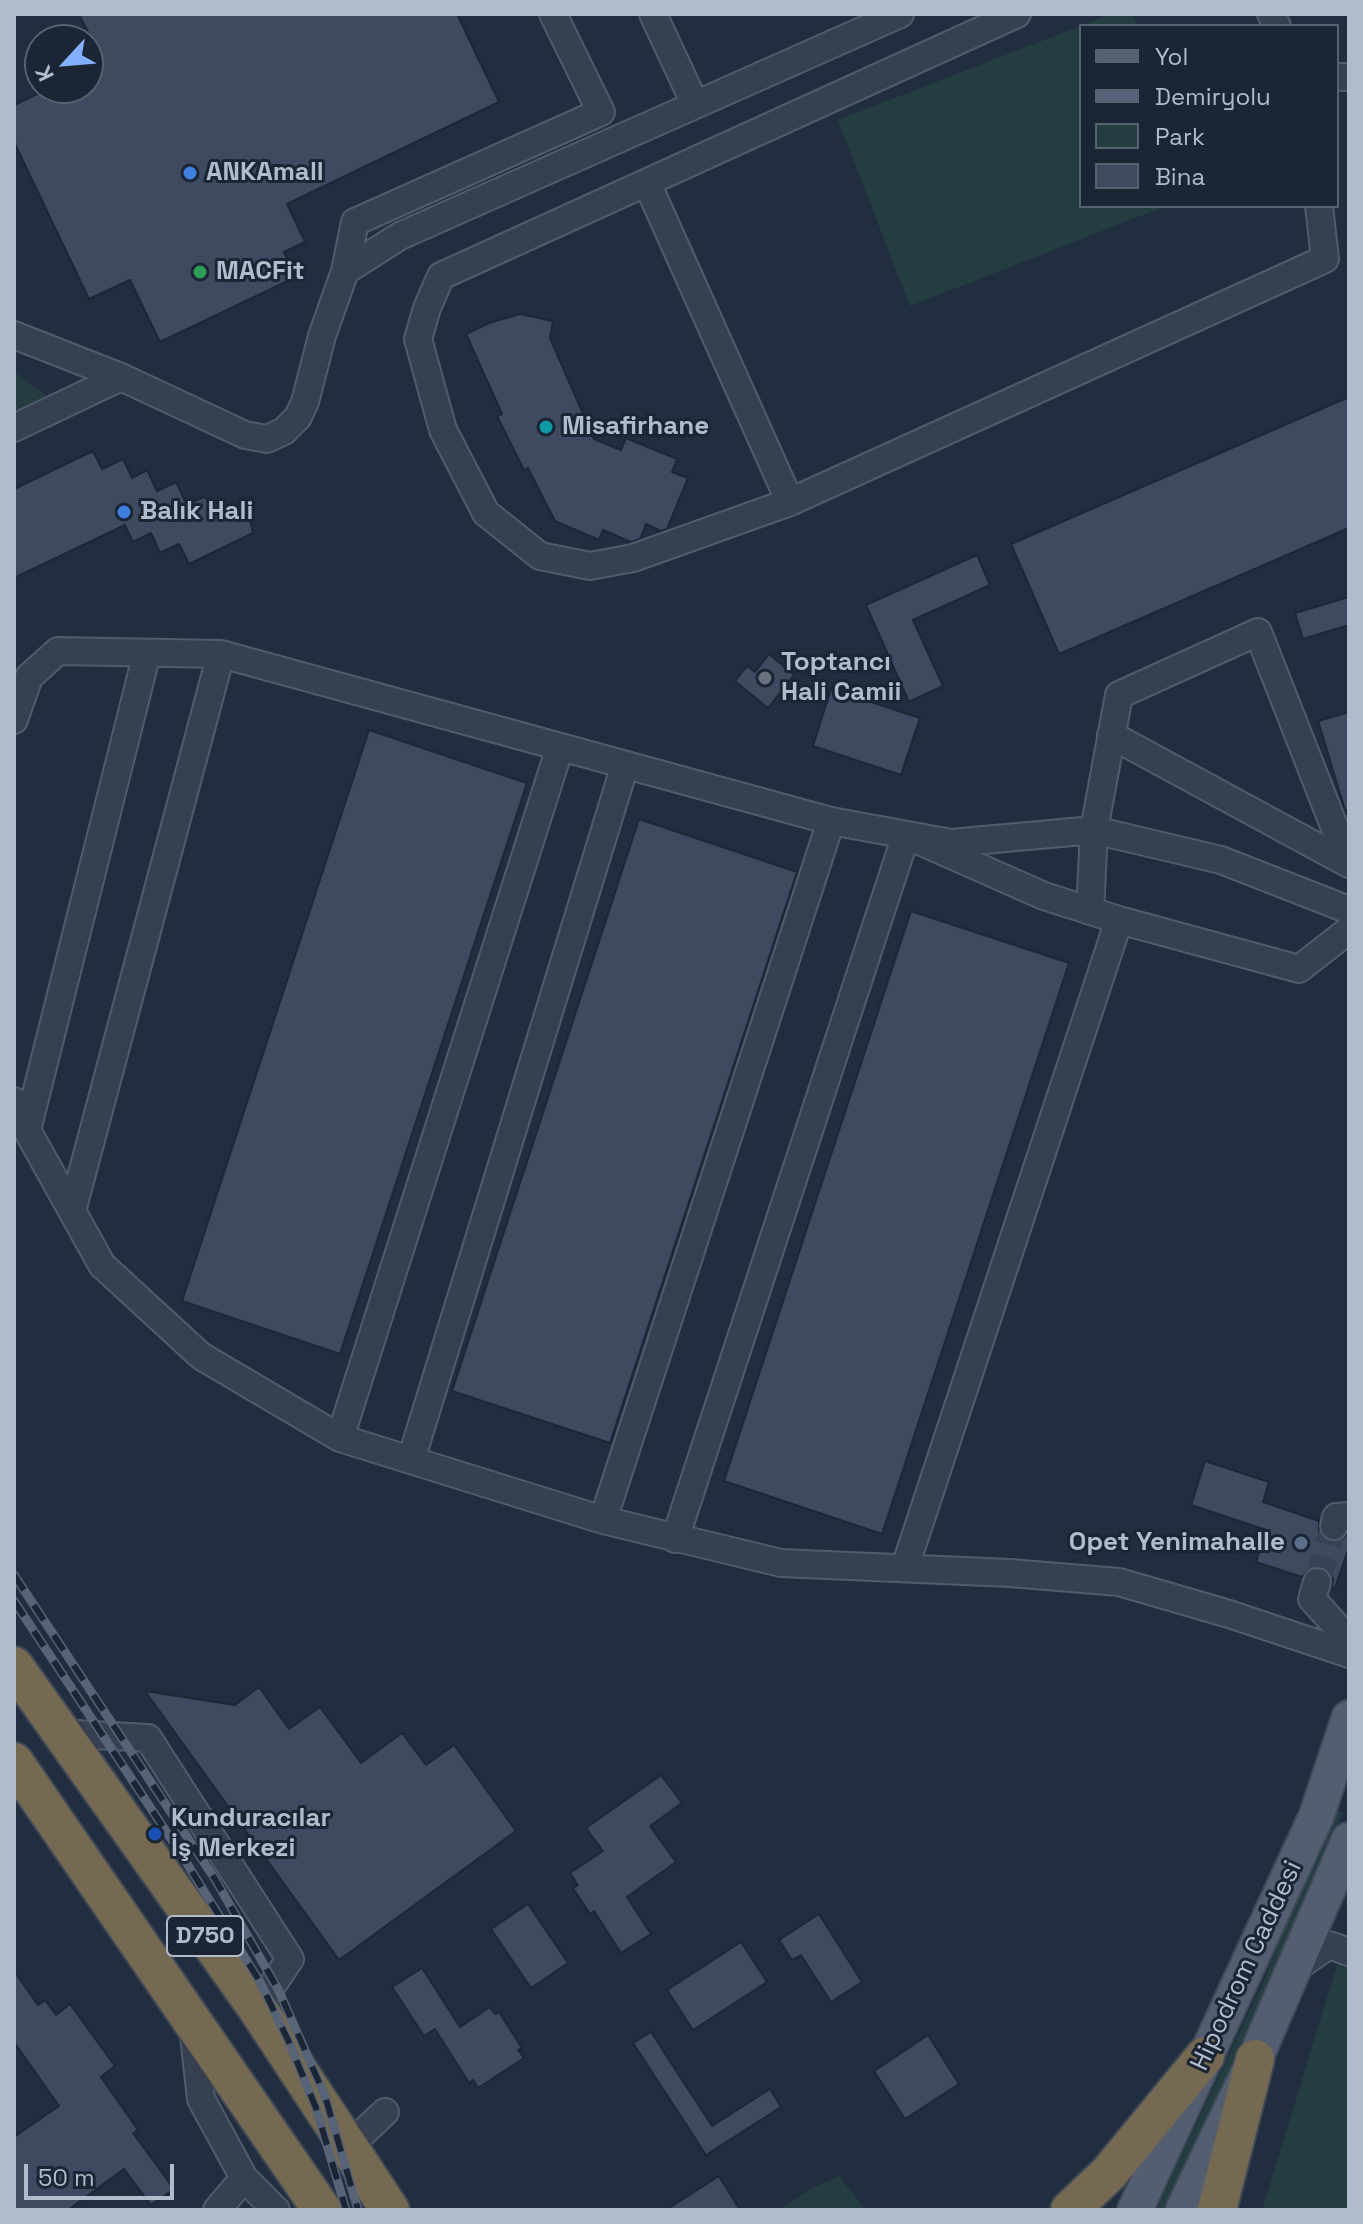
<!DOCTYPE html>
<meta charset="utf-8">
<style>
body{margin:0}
#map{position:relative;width:1363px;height:2224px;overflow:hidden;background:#212e40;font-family:"Space Grotesk",sans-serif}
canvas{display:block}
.frame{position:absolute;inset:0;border:16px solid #b1bbcb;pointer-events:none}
.legend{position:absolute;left:1079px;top:24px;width:260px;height:184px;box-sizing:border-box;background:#1b2534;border:2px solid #576170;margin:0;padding:10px 14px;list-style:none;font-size:24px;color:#b1bbcb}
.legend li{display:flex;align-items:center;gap:16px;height:40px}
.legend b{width:40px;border:2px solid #576170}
.north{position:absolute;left:24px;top:24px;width:80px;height:80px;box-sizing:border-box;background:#1b2534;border:2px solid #576170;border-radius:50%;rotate:244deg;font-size:22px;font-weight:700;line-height:32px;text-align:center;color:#b1bbcb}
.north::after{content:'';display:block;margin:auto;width:28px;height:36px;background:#82afff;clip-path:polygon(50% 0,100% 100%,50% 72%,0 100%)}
.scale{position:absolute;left:24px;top:2164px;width:150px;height:36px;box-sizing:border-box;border:4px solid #b1bbcb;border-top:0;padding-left:10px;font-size:24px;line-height:28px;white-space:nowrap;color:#b1bbcb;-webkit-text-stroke:6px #1b2534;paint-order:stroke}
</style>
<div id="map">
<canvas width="1363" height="2224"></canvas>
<div class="frame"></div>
<ul class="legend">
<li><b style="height:10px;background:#535f70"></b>Yol</li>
<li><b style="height:10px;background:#576377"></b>Demiryolu</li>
<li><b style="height:22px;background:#233d41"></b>Park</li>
<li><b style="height:22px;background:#3d4a60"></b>Bina</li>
</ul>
<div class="north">K</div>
<div class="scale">50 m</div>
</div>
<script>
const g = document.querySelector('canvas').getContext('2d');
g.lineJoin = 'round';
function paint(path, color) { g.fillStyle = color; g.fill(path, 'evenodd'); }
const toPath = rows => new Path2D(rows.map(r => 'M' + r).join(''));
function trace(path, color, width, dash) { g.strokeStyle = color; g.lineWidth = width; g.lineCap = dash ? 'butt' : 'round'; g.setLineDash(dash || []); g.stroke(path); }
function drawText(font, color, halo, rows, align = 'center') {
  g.font = font + ' "Space Grotesk",sans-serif'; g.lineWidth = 6; g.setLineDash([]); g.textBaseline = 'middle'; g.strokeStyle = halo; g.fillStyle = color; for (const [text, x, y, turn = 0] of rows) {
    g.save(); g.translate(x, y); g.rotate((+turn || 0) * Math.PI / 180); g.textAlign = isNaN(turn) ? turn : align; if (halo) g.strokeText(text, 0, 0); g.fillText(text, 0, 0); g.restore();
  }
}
paint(toPath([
 [1111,14,1133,14,1137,26,1081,26,1081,206,1166,206,910,306,838,120],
 [14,372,48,397,14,412],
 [1331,1808,1342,1813,1314,1891,1172,2210,1156,2210,1263,1983],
 [1349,1926,1349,2210,1262,2210],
 [839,2176,866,2210,779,2210,810,2189]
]), '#233d41');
const building = toPath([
 [79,14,457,14,499,102,287,204,305,242,284,252,296,277,160,342,130,280,89,299,14,142,14,105,50,88,88,88,88,70,103,63,79,14],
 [520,314,553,321,550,338,594,439,621,450,626,438,677,459,672,472,688,478,667,529,661,531,646,524,640,539,631,542,603,530,599,540,555,521,528,468,524,470,497,416,502,414,466,334,489,323,520,314],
 [1349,397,1349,528,1059,654,1011,544,1349,397],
 [93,451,102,469,123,459,132,478,147,470,157,491,176,482,187,505,203,497,250,519,253,533,189,564,179,544,160,553,151,533,133,542,125,525,14,578,14,489,93,451],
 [977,555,990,585,913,620,943,686,909,702,866,605,977,555],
 [1349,597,1349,625,1303,639,1295,613,1349,597],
 [769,654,794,675,768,708,735,681,747,666,755,672,769,654],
 [831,689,920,718,901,775,813,746,831,689],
 [1349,712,1349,810,1345,810,1318,721,1349,712],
 [369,730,527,783,340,1354,182,1301,369,730],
 [639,819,797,872,610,1443,452,1391,639,819],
 [911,911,1069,963,882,1534,724,1481,911,911],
 [1205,1461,1269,1482,1263,1502,1319,1521,1319,1532,1330,1541,1340,1541,1349,1532,1349,1547,1335,1588,1332,1587,1333,1579,1329,1572,1322,1567,1312,1567,1302,1577,1256,1562,1266,1530,1191,1505,1205,1461],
 [259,1687,289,1729,320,1707,361,1763,402,1733,426,1765,454,1745,516,1831,339,1960,145,1691,235,1705,259,1687],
 [661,1775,682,1803,650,1826,676,1862,627,1897,651,1934,621,1953,594,1911,590,1914,573,1888,578,1885,570,1873,603,1851,586,1828,661,1775],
 [528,1904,568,1963,531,1988,491,1929,528,1904],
 [819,1914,862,1982,831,2002,801,1955,792,1960,779,1940,819,1914],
 [741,1942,767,1982,693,2030,667,1990,741,1942],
 [422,1968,460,2027,490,2007,495,2014,499,2012,522,2048,518,2050,524,2058,478,2088,473,2080,469,2083,435,2029,424,2036,392,1987,422,1968],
 [14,1971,38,2005,45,2000,56,2015,70,2004,115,2066,101,2077,138,2130,133,2133,174,2189,151,2205,124,2169,68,2210,14,2210,14,2137,59,2106,14,2042,14,1971],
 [651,2032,712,2126,770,2089,781,2107,706,2155,633,2043,651,2032],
 [928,2035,959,2084,905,2119,874,2071,928,2035],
 [719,2176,740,2210,666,2210,719,2176]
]);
paint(building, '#3d4a60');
trace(building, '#1d2736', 2);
trace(toPath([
 [1317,1582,1334,1526]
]), '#374355', 26, [26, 13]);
const minor = toPath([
 [653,14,695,104],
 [1017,14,441,276,427,308,418,339,443,430,486,513,540,556,590,566,633,558,790,502,1325,259,1319,206],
 [1271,14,1277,26],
 [1337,77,1349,77],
 [647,183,790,502],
 [345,271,355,222,601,112,553,14],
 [14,335,121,377,245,435,267,439,284,431,298,417,305,402,322,336,345,271,400,236,900,14],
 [14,428,121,377],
 [14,720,29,677,58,651,221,654,831,821,951,843,1094,830,1221,860,1349,910],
 [1111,735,1349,864],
 [1090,911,1094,830,1119,695,1258,632,1349,864],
 [14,1101,27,1130,102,1265,201,1356,340,1438,603,1520,781,1563,1010,1573,1119,1582,1229,1614,1349,1654],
 [27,1130,147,653],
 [72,1211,221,654],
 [340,1438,560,747],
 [411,1460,625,765],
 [603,1520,831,821],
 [1334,1526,1336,1517,1349,1516],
 [675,1539,906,835,1044,896,1119,920,1299,969,1349,930],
 [905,1567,1119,920],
 [1317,1582,1312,1599,1349,1640],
 [59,1733,148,1738,290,1959,257,2008],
 [1293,1970,1329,1945,1349,1952],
 [193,2027,201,2099,244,2178,276,2210],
 [348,2147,385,2112],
 [217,2210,244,2178]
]);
const major = toPath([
 [1135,2210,1316,1817,1349,1718],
 [1183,2210,1255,2059,1349,1840]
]);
const highway = toPath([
 [14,1666,257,2008,390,2210],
 [14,1762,322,2210],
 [1070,2210,1109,2173,1205,2056],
 [1217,2210,1255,2059]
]);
trace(minor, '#515b6a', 30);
trace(major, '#3f4958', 38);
trace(highway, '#3e4857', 42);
trace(minor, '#364050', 26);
trace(major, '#535f70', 34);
trace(highway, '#766952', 38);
const rail = toPath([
 [14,1575,215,1879,279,1991,325,2096,358,2210],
 [14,1601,183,1857,260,1982,288,2040,316,2108,346,2210]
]);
trace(rail, '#576377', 9);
trace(rail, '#1b2534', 6, [18]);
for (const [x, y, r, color] of [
 [190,173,8,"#3f7fe0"],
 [200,272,8,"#2e9e5b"],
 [546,427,8,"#0f9aa8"],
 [124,512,8,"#3f7fe0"],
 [765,678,8,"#6b7280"],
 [1301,1543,8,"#5c6f8a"],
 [155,1834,8,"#1a4fb4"]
]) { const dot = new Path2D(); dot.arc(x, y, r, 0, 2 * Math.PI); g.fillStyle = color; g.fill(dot); trace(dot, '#1b2534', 3); }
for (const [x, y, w] of [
 [205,1936,76]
]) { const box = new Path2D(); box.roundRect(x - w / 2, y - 20, w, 40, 6); g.fillStyle = '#1b2534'; g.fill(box); trace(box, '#b1bbcb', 2); }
drawText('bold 24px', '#b1bbcb', null, [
 ["D750",205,1936]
]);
drawText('bold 26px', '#b1bbcb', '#1b2534', [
 ["ANKAmall",206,173],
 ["MACFit",216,272],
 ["Misafirhane",562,427],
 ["Balık Hali",140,512],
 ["Toptancı",781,663],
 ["Hali Camii",781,693],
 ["Opet Yenimahalle",1285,1543,"right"],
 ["Kunduracılar",171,1819],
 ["İş Merkezi",171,1849]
], 'left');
drawText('26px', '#b1bbcb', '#1b2534', [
 ["Hipodrom Caddesi",1247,1966,-65]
]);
</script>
